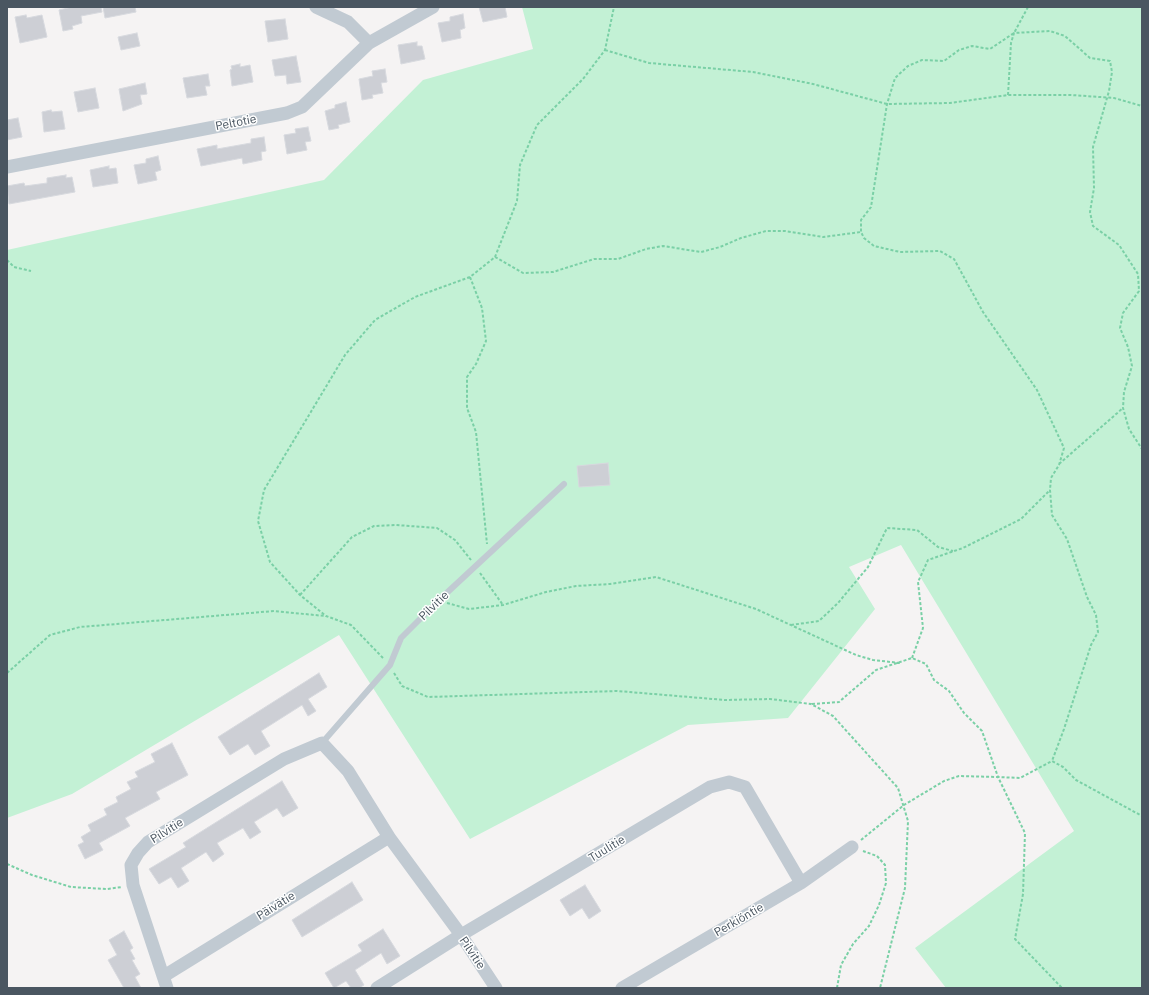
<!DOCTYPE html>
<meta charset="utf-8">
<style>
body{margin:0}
#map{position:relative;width:1149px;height:995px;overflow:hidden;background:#f5f3f3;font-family:"IBM Plex Sans",sans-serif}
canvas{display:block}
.frame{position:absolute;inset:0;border:8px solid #4a5661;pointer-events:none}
</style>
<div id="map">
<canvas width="1149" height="995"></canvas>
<div class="frame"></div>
</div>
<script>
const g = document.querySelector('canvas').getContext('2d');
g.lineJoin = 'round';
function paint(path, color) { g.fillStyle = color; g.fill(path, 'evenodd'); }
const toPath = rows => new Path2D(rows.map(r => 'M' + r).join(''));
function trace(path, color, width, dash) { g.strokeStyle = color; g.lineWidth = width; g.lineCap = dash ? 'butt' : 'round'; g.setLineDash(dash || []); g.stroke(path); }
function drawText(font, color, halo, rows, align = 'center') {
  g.font = font + ' "IBM Plex Sans",sans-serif'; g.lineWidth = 3; g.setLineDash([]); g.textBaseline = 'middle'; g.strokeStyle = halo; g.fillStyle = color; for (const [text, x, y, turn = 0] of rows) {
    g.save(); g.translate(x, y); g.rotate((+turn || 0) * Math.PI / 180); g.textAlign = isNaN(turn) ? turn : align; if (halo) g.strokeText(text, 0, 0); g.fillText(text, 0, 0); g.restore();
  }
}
paint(toPath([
 [522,7,1142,7,1142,988,946,988,915,948,1074,831,901,545,849,567,875,609,788,718,688,725,470,839,339,635,72,794,7,818,7,250,324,180,423,80,533,49]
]), '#c3f1d5');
const building = toPath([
 [72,7,101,7,102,12,81,16,82,23,72,26,73,29,63,31,59,10,72,7],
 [103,7,135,7,136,12,105,18,103,7],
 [479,7,505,7,507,17,483,22,479,7],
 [463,14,465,28,460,30,461,38,442,42,438,23,450,21,450,17,463,14],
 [26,15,27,18,42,15,47,37,20,43,15,17,26,15],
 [285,19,288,39,268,42,265,21,285,19],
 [137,33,140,46,121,50,118,37,137,33],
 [417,42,417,46,422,46,425,59,401,64,398,45,417,42],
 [296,56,301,82,287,84,286,75,275,76,272,60,296,56],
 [240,64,240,67,250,65,253,82,232,86,230,70,232,69,231,66,240,64],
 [385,69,387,82,381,83,383,93,372,95,373,98,362,100,359,79,373,76,372,71,385,69],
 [208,74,210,86,205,86,207,95,187,98,183,78,208,74],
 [145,83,147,94,140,95,142,104,123,111,119,89,145,83],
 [95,88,99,108,78,112,74,92,95,88],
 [346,102,350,122,338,125,339,128,329,130,325,111,335,108,335,105,346,102],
 [51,110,52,112,62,111,65,129,44,132,42,112,51,110],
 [18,118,22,137,7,140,7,120,18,118],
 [308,127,311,141,305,142,307,150,287,154,284,135,296,133,295,129,308,127],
 [264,137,266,151,261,152,262,160,243,164,242,158,201,166,197,149,217,145,217,149,251,143,251,139,264,137],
 [158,156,161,170,155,172,157,180,138,184,134,165,146,163,146,159,158,156],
 [109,166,109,169,116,168,118,183,93,187,90,170,109,166],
 [66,175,66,178,72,177,75,192,9,204,7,186,24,183,25,186,47,183,47,178,66,175],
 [608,463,610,485,579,487,577,466,608,463],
 [319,673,327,687,308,699,316,711,308,716,302,705,261,731,270,746,255,755,248,744,230,755,218,737,319,673],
 [172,743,188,775,156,792,160,799,125,818,130,826,99,843,103,850,85,859,78,845,84,842,81,837,91,831,88,825,107,815,104,809,118,802,116,797,131,789,127,782,138,777,135,772,155,762,151,754,172,743],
 [282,781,298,808,283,817,277,808,254,822,261,832,250,839,243,828,217,843,224,854,213,862,206,852,181,868,189,881,178,888,171,877,159,884,149,869,186,847,183,843,282,781],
 [352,882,363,900,302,937,292,920,352,882],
 [585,885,601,911,589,919,582,908,570,916,560,900,585,885],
 [383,929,400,956,387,964,381,953,355,970,364,985,359,988,351,988,346,981,334,988,325,973,362,951,358,945,383,929],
 [124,931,133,948,130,950,135,959,132,960,140,974,135,977,141,988,124,988,108,960,117,955,109,940,124,931]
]);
paint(building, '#cdcfd5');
trace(building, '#d7d9de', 1);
trace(toPath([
 [1028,7,1014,33,990,49,972,46,959,50,944,61,922,60,908,66,895,78,887,104,871,207,861,220,861,232,864,238,874,246,900,252,940,251,954,259,983,312,1037,390,1064,448,1059,465,1051,478,1050,490,1052,515,1067,539,1087,597,1096,615,1098,632,1091,645,1064,729,1052,761],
 [605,50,649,63,753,72,813,84,887,104,950,103,1008,95,1071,95,1114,98,1142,106],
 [1008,95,1011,43,1014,33,1050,31,1065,36,1090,58,1110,61,1112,72,1109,91,1093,147,1094,188,1090,212,1093,226,1119,245,1138,274,1139,291,1123,313,1120,328,1128,347,1132,366,1124,392,1123,408,1129,429,1142,449],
 [495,257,523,273,553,272,594,259,618,259,646,249,663,246,701,252,720,247,741,238,766,231,785,231,823,237,861,232],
 [7,260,14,267,31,271],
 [470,277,482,308,486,341,476,364,467,377,467,408,476,432,487,544],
 [1059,464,1123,408],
 [480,573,503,605],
 [300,595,352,537,374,526,396,525,437,528,455,540,471,560],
 [447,603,469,609,503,605,546,592,576,586,610,584,656,577,756,609,856,655,873,660,900,663],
 [791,625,819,621,838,603,868,567,887,528,917,530,938,547,953,551],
 [383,658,351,625,326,616,300,595,270,562,258,521,264,490,345,355,375,320,415,297,470,277,495,257,517,201,520,165,537,125,583,79,605,50,614,7],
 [912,658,923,628,918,582,928,560,963,548,1021,519,1050,490],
 [7,673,50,635,80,627,274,611,325,616],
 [394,673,402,686,428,697,617,691,725,700,770,699,811,704,833,716,898,788,908,821,905,888,880,988],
 [812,704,839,702,876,670,912,658,926,664,934,680,949,691,964,713,982,731,998,777,1020,778,1052,761,1063,767,1076,780,1142,816],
 [861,840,904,805,944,781,959,776,998,777,1025,833,1023,894,1015,939,1062,988],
 [7,864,32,875,71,887,107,889,122,887],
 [837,988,841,965,853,944,869,926,879,905,886,883,885,865,877,856,863,851]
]), '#7ad0a6', 2, [3, 2]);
trace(toPath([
 [322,743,390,665,401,638,438,601,564,484]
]), '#c1cad2', 6);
trace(toPath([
 [316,7,348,22,369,43],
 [7,167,287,113,302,107,369,43,433,7],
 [164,976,389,837],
 [167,988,133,885,131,865,138,853,148,842,284,759,322,743,348,771,389,837,461,935,496,988],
 [377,988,461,935,710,787,729,782,745,787,801,883],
 [622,988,801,883,852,847]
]), '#c1cad2', 13);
drawText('12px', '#4a5661', '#fff', [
 ["Peltotie",236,123,-11],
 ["Pilvitie",434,606,-44],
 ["Pilvitie",167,831,-32],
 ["Tuulitie",607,849,-31],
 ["Päivätie",276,906,-32],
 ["Perkiöntie",739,920,-30],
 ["Pilvitie",472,953,56]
]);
</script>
